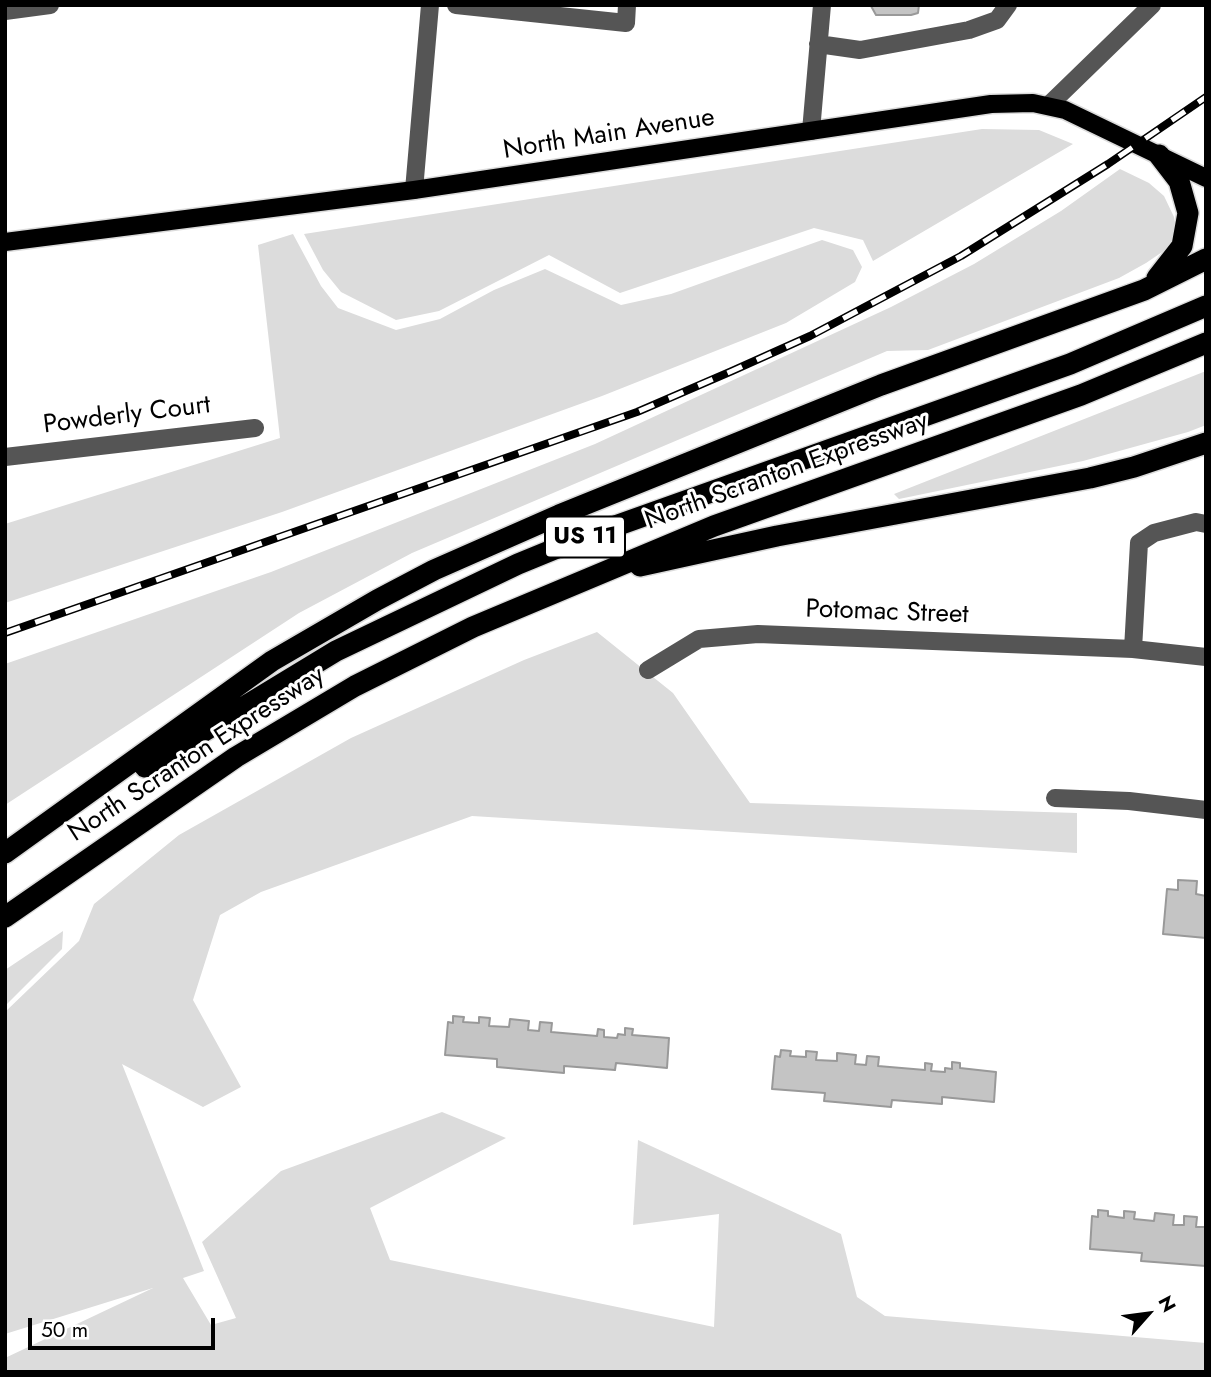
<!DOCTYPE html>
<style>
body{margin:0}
#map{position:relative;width:1211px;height:1377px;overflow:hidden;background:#fff;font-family:Jost,sans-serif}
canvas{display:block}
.frame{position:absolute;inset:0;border:7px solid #000;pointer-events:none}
.north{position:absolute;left:1113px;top:1279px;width:70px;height:70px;-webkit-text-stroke:5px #fff;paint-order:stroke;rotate:62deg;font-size:19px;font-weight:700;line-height:28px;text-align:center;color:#000}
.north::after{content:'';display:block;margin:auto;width:24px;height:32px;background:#000;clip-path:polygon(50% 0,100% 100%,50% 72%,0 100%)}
.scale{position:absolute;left:28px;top:1318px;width:187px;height:32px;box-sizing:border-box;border:4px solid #000;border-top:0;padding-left:9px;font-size:21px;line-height:24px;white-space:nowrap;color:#000;-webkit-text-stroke:5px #fff;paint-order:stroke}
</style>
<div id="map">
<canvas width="1211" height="1377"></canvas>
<div class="frame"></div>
<div class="north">N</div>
<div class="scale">50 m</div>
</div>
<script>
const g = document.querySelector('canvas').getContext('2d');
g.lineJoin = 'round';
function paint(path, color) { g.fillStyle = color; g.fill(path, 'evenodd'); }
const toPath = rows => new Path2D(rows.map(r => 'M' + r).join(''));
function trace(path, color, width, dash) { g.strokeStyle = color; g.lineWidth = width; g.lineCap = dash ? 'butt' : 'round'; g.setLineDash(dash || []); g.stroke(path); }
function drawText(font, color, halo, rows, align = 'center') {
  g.font = font + ' Jost,sans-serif'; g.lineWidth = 6; g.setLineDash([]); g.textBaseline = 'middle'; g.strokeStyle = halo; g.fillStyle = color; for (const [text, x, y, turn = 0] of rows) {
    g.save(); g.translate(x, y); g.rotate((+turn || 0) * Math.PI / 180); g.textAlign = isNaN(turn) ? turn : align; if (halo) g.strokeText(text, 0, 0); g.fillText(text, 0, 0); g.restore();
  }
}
paint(toPath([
 [982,129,1039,130,1073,144,873,261,863,240,814,228,620,293,549,255,439,311,396,320,341,292,323,270,304,234],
 [1120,169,1149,183,1164,196,1174,217,1175,233,1171,246,1146,263,1119,278,928,350,887,351,412,553,299,613,5,805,5,664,271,572,595,444,891,307,974,264,1061,211],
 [293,234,321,286,338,308,396,330,440,319,494,290,545,269,621,305,671,294,822,240,853,250,862,267,855,282,786,323,602,396,282,512,5,603,5,524,280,438,258,245],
 [1206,371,1206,425,1188,432,1083,461,899,499,894,494],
 [597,632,673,693,750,803,1077,813,1077,853,472,816,261,892,220,915,193,1000,241,1087,203,1107,122,1064,204,1271,183,1278,211,1325,236,1318,202,1242,281,1171,442,1112,506,1138,370,1208,390,1260,714,1327,719,1214,633,1225,638,1140,841,1234,857,1297,885,1316,1206,1343,1206,1372,5,1372,5,1358,153,1288,5,1334,5,1012,79,941,94,904,179,835,351,738,524,660],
 [63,931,62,949,5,1006,5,970]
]), '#dcdcdc');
const building = toPath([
 [854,5,919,5,918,13,911,15,876,15,871,6,854,5],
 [1178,880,1197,881,1196,894,1206,896,1206,938,1163,934,1167,889,1178,890,1178,880],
 [453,1016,464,1017,463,1022,479,1023,479,1017,490,1018,489,1026,509,1027,510,1019,529,1021,528,1030,539,1031,540,1022,552,1023,551,1032,597,1036,598,1029,604,1030,604,1037,617,1038,618,1034,625,1035,625,1028,633,1029,632,1035,669,1038,667,1068,616,1063,615,1070,564,1066,564,1073,497,1067,497,1059,445,1055,448,1022,453,1023,453,1016],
 [781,1050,791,1051,790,1056,806,1057,806,1051,817,1052,816,1060,837,1061,837,1053,856,1055,855,1064,866,1065,867,1056,879,1057,878,1066,925,1070,925,1063,932,1064,931,1071,945,1072,945,1068,952,1069,952,1062,960,1063,960,1068,996,1072,994,1102,942,1097,942,1104,892,1100,891,1107,824,1101,825,1093,772,1089,775,1056,780,1057,781,1050],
 [1098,1210,1108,1211,1108,1216,1124,1218,1124,1211,1135,1212,1134,1219,1154,1221,1155,1213,1174,1215,1173,1225,1184,1225,1184,1216,1197,1217,1196,1227,1206,1227,1206,1266,1141,1261,1142,1253,1090,1249,1092,1216,1098,1217,1098,1210]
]);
paint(building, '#c4c4c4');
trace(building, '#999', 2);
const major = toPath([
 [5,242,414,190,991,104,1033,103,1065,110,1206,178]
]);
const highway = toPath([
 [1157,278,1182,246,1188,213,1179,181,1159,155],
 [640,566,777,536,1090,478,1134,467,1206,443],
 [145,767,336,651,518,564,579,539,1070,364,1206,306],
 [5,853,272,661,377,600,434,570,559,515,881,385,1144,290,1206,259],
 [5,917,236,757,355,686,473,627,714,526,1081,395,1206,343]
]);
trace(major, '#dbdbdb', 21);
trace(highway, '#dbdbdb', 24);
trace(toPath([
 [456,5,626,23,627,5],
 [5,11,50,5],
 [818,44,860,50,969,30,997,20,1008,5],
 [1049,105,1152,5],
 [811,131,822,5],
 [414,190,430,5],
 [5,457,255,428],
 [1133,649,1139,543,1154,533,1196,522,1206,524],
 [648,670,699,639,758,634,1133,649,1206,657],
 [1055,798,1129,801,1206,810]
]), '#555', 18);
trace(major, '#000', 18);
trace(highway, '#000', 21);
const rail = toPath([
 [5,633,637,412,732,371,810,336,961,256,1108,164,1206,97]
]);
trace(rail, '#000', 8);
trace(rail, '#fff', 5, [16]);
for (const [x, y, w] of [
 [585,537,80]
]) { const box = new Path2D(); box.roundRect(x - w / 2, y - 20.5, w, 41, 5); g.fillStyle = '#fff'; g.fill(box); trace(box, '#000', 2); }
drawText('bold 24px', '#000', null, [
 ["US 11",585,537]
]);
drawText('26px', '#000', '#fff', [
 ["North Main Avenue",609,135,-9],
 ["Powderly Court",127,416,-7],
 ["North Scranton Expressway",787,472,-20],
 ["Potomac Street",887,613,2],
 ["North Scranton Expressway",197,755,-33]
]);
</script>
